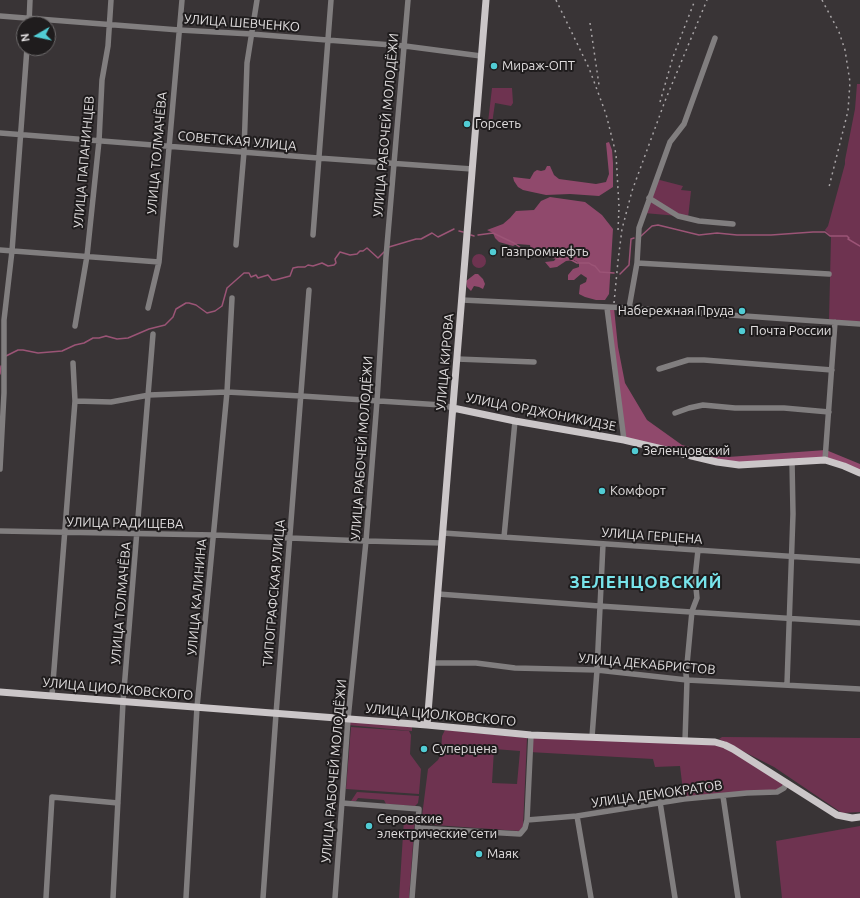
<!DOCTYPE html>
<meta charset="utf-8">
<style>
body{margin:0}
#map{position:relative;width:860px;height:898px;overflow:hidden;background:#393436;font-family:Ubuntu,sans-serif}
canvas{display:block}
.north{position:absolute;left:16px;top:16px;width:40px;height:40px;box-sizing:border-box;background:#1f1c1d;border:1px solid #6d6a6b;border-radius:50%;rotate:261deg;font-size:11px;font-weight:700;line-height:16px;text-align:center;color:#e1dedf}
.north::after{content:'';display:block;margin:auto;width:14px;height:18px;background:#51ccd4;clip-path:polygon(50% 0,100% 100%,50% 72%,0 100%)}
</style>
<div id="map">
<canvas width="860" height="898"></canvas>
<div class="north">N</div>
</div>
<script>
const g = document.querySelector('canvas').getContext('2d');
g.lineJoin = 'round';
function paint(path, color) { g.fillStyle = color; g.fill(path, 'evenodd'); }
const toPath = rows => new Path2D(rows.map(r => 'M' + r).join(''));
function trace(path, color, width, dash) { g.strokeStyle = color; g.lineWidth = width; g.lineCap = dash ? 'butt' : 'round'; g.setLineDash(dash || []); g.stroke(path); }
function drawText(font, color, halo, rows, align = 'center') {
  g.font = font + ' Ubuntu,sans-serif'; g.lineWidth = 4; g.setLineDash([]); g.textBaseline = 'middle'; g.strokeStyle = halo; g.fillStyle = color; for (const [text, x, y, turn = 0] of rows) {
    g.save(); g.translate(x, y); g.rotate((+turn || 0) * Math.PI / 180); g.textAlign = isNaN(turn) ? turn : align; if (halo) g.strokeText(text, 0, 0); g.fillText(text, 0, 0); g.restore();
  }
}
paint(toPath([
 [857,84,860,84,860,322,829,320,831,237,825,230,828,226,845,164,845,160,855,109],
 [492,88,512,88,513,103,511,106,495,103,491,131,487,131],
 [656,179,683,186,681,190,691,191,688,218,678,216,644,213],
 '472 261a7 7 0 1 1 14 0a7 7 0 1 1-14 0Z',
 [348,719,412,724,412,731,348,725],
 [351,727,409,731,411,735,410,754,421,769,419,794,346,789],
 [445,730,527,738,523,827,519,831,421,824,428,769,438,760,441,754,442,736],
 [494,749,520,751,517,784,492,783],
 [531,735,715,742,787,783,777,792,684,799,680,766,655,767,653,759,529,752],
 [722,737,860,738,860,812,842,813,774,767,719,739],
 [357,792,419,796,418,803,415,806,386,804,384,800,358,798,356,801,351,801],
 [387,816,415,818,409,898,399,898,404,819,402,818,386,817],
 [860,826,860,898,782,898,776,841]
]), '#6e3350');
paint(toPath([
 [609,142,612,150,613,163,613,187,599,196,570,194,546,195,532,192,523,190,518,187,514,181,513,177,530,179,534,172,537,170,541,171,545,170,547,166,550,166,554,175,559,179,596,184,606,182,609,174,606,143],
 [550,197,585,202,602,215,613,229,609,294,605,300,596,300,585,297,579,294,580,285,586,282,587,278,581,274,574,280,568,280,568,275,573,269,579,267,579,263,574,260,566,261,557,267,550,268,545,262,554,261,557,257,555,253,537,253,531,250,530,245,517,244,513,246,499,242,495,238,493,233,487,230,503,224,510,218,516,211,534,210,541,201],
 [475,274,478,274,483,279,485,284,483,289,479,287,474,286,471,291,467,287,466,281],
 [607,308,614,308,618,347,625,383,647,420,682,445,728,457,826,450,860,464,860,473,825,460,739,465,624,440]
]), '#90496c');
trace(toPath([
 [459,231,463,232],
 [471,235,474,236],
 [478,235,493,233,514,243,521,248,540,252,546,256,561,259,566,257,577,263,589,263,592,265,595,266,600,272,614,273],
 [641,236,652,226,658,225,699,235,717,233,737,235,771,235,813,232,825,232,830,236,847,236,849,238,848,239,860,246],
 [389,247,416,239,421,239,432,233,438,237,454,229],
 [620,274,629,265,631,239,634,238],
 [6,356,18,350,23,350,38,353,62,351,75,345,84,343,93,338,99,338,106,336,117,339,128,338,149,329,165,325,173,317,176,309,186,303,189,303,196,305,207,313,215,311,222,306,227,288,244,273,249,273,251,277,256,275,258,278,268,275,272,280,275,280,290,276,293,268,298,267,305,267,308,265,313,266,322,263,328,266,334,265,336,263,335,259,340,252,350,255,357,254,360,251,363,251,367,248,378,258,384,252],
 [0,374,1,366]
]), '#9b5476', 1.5);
trace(toPath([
 [0,16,179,30,251,34,327,40,405,46,481,56],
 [29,24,30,0],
 [0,133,318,158,472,169],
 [649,198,678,216,699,221,733,224],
 [313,235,331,0],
 [236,245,244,152,247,63,257,0],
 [0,250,159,262],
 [637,263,829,274],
 [462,300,629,308,860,324],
 [148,308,159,262,182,0],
 [607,308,624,440],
 [629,308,637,263,639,228,670,142,684,124,715,38],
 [75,326,87,256,99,141,102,80,108,46,111,0],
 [457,359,534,362],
 [659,369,688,360,704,360,832,370],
 [75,401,111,402,149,395,227,392,301,396,442,405,453,408],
 [675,413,689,408,703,405,735,408,784,408,829,412],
 [825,460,835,322],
 [0,469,4,393,4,320,12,251,27,48],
 [0,531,214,535,366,541,442,543],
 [443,533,860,561],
 [504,537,515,421],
 [438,594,599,606,860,623],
 [432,663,476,663,515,668,597,670,687,680,860,689],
 [787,684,793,514,792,461],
 [52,695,75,401,73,363],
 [592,737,597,670,603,544],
 [685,741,687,680,686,675,692,611,697,598,695,578,698,550],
 [723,796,738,898],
 [660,802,675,898],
 [342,803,419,809,412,898],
 [577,816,591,898],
 [527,820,577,816,684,799,747,793,777,792,784,788,787,783],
 [418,828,520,834,525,828,527,820,531,735],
 [46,898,52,797,118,803],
 [113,898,123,702,153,334],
 [186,898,197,707,227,392,232,298],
 [263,898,276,714,309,290],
 [335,898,348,719,366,541,377,401,386,257,408,0]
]), '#817e7f', 5.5);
trace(toPath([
 [453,408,515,421,624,440,717,462,739,465,825,460,844,466,860,473],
 [0,692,427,725,531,735,715,742,725,745,733,749,837,815,852,818,860,817],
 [427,725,486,0]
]), '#cbc6c8', 7);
trace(toPath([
 [556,0,589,68,606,114,616,154,619,207,618,231],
 [822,0,839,32,845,50,850,82,848,111,829,187],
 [590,23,599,85],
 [660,102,673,57,695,0],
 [614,303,618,261,622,229,632,191,665,101,707,0]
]), '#a8a4a6', 1.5, [2, 4]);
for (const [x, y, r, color] of [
 [494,66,4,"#51ccd4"],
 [467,124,4,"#51ccd4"],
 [493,252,4,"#51ccd4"],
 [742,311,4,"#51ccd4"],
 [742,331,4,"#51ccd4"],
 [635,451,4,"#51ccd4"],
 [602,491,4,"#51ccd4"],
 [424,749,4,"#51ccd4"],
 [369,826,4,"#51ccd4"],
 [479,854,4,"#51ccd4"]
]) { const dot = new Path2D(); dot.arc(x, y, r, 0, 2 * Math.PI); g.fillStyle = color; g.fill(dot); trace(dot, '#1f1c1d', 1.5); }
drawText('13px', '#e1dedf', '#1f1c1d', [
 ["УЛИЦА ШЕВЧЕНКО",242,23,4],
 ["УЛИЦА РАБОЧЕЙ МОЛОДЁЖИ",386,125,-85],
 ["СОВЕТСКАЯ УЛИЦА",237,141,5],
 ["УЛИЦА ТОЛМАЧЁВА",157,153,-85],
 ["УЛИЦА ПАПАНИНЦЕВ",84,162,-85],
 ["УЛИЦА КИРОВА",445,362,-85],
 ["УЛИЦА ОРДЖОНИКИДЗЕ",541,412,11],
 ["УЛИЦА РАБОЧЕЙ МОЛОДЁЖИ",362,448,-86],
 ["УЛИЦА РАДИЩЕВА",125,523,1],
 ["УЛИЦА ГЕРЦЕНА",652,536,4],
 ["ТИПОГРАФСКАЯ УЛИЦА",274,593,-85],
 ["УЛИЦА КАЛИНИНА",197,597,-85],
 ["УЛИЦА ТОЛМАЧЁВА",121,603,-85],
 ["УЛИЦА ДЕКАБРИСТОВ",647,664,5],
 ["УЛИЦА ЦИОЛКОВСКОГО",118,689,5],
 ["УЛИЦА ЦИОЛКОВСКОГО",441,715,5],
 ["УЛИЦА РАБОЧЕЙ МОЛОДЁЖИ",334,771,-85],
 ["УЛИЦА ДЕМОКРАТОВ",657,794,-8]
]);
drawText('13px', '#e1dedf', '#1f1c1d', [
 ["Мираж-ОПТ",502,66],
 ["Горсеть",475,124],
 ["Газпромнефть",501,252],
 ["Набережная Пруда",734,311,"right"],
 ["Почта России",750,331],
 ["Зеленцовский",643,451],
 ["Комфорт",610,491],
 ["Суперцена",432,749],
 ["Серовские",377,819],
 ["электрические сети",377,834],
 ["Маяк",487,854]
], 'left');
g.letterSpacing = '1px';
drawText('bold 17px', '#78e4eb', '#1f1c1d', [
 ["ЗЕЛЕНЦОВСКИЙ",646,582]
]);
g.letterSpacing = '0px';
</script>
